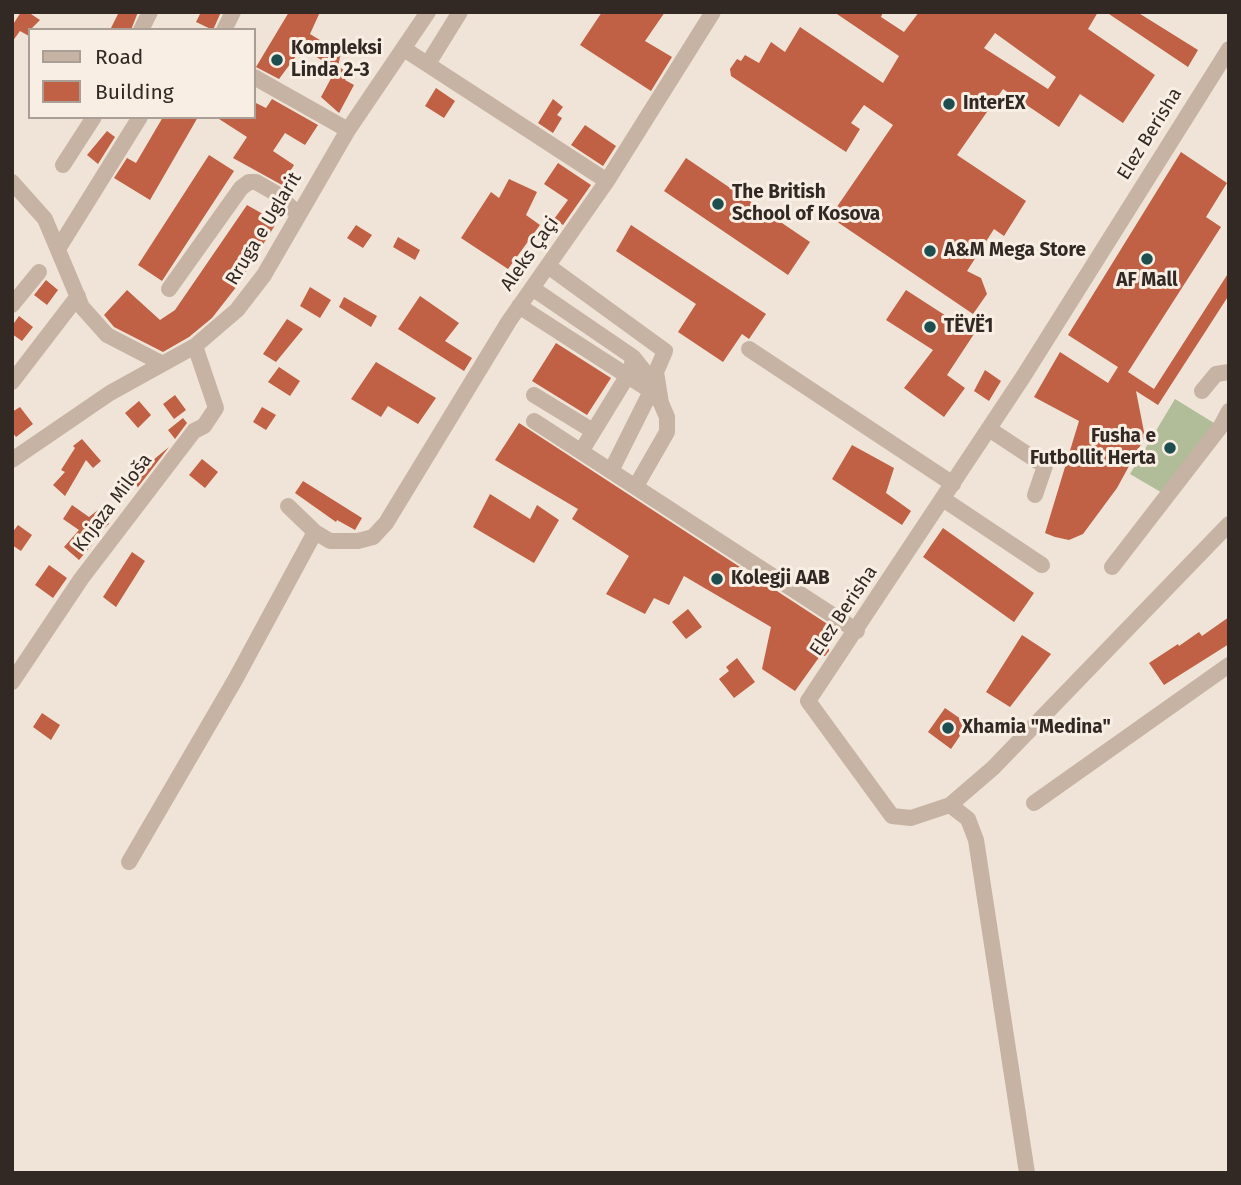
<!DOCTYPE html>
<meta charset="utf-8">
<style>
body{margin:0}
#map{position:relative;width:1241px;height:1185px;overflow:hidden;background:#efe4d7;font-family:"Fira Sans",sans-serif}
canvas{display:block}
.frame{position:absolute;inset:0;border:14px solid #322925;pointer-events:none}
.legend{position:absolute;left:28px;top:28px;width:228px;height:91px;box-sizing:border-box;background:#f8eee3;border:2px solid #a99f97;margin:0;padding:9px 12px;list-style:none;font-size:21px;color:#322925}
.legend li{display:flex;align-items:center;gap:14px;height:35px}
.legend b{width:35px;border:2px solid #a99f97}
</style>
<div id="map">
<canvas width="1241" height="1185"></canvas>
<div class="frame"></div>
<ul class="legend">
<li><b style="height:9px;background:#c6b3a4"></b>Road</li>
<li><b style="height:19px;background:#c06044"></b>Building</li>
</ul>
</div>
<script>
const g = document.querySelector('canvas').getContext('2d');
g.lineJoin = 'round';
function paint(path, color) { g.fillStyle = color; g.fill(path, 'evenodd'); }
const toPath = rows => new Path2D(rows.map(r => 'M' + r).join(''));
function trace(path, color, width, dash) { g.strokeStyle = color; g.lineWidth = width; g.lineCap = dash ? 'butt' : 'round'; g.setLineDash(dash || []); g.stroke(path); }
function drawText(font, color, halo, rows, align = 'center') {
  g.font = font + ' "Fira Sans",sans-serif'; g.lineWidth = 6; g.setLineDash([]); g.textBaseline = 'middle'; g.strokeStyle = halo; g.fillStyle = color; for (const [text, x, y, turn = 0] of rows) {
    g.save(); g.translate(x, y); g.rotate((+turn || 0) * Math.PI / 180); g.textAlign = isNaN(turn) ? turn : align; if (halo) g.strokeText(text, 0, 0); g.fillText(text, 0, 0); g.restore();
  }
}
paint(toPath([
 [1175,399,1214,423,1164,494,1130,474]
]), '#b1bd98');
paint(toPath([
 [21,12,28,12,40,20,30,30,29,36,20,31,12,42,12,26],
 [119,12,138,12,131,30,110,30],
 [201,12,221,12,213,30,196,22],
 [289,12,320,12,310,34,341,53,338,66,349,74,345,80,354,85,339,113,321,97,336,69,302,48,279,79,256,67],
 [602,12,665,12,645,41,672,57,651,91,580,45],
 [834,12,883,12,881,17,904,32,919,12,1098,12,1088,29,1155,75,1123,123,1080,94,1059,127,1003,89,957,155,1026,201,1004,236,994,229,967,271,981,278,987,294,973,314,830,217,893,125,864,105,851,123,860,129,846,152,731,76,730,69,737,59,741,61,745,55,759,63,771,42,785,52,800,27,883,83,899,56],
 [995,33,1056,77,1048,89,984,48],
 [1106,12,1137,12,1198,50,1188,67],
 [436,88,455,101,444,118,425,106],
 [272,99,318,125,305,145,285,133,273,151,294,165,282,185,233,158,247,137,216,117,254,117,254,102,266,108],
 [553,99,563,107,557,115,562,118,553,133,538,123],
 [163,117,198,117,150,200,114,178,127,158,136,163],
 [585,125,616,146,603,166,571,145],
 [107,131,115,137,98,164,87,155],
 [1181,152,1227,183,1206,217,1221,227,1128,372,1154,389,1229,272,1229,295,1158,405,1136,391,1145,437,1117,488,1083,534,1069,540,1055,537,1045,533,1079,421,1034,397,1060,352,1108,383,1118,367,1068,335],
 [209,155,234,171,162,281,138,265],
 [686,158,810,242,788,275,664,191],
 [558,163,591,185,563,225,554,219,568,200,544,184],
 [509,179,537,192,526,215,540,225,508,269,461,238,491,192,499,198],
 [247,205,277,222,237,286,212,318,189,337,163,352,114,327,104,315,127,290,160,320,175,310],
 [356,225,372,235,363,248,347,238],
 [631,225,766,314,749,339,742,334,723,362,678,332,696,304,616,251],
 [398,237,420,250,415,260,393,247],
 [46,280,58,290,47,305,34,295],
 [310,287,331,300,320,318,300,306],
 [906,290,974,334,947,375,965,388,944,417,904,388,933,350,886,320],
 [420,296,459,323,445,341,472,358,464,371,398,329],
 [344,297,377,316,371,327,339,307],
 [19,316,33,327,22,341,12,334,12,326],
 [287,319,303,329,276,362,263,354],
 [556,343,611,378,587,415,532,381],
 [376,362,436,398,418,424,388,406,381,417,351,399],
 [279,367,300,381,290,396,268,382],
 [985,370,1001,381,989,401,974,391],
 [175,395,186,410,174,419,163,404],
 [139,401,151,415,138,428,125,413],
 [20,407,33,424,16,437,12,432,12,412],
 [262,407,276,415,266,430,253,422],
 [183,418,187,423,175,439,168,430],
 [519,423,829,625,829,651,825,656,820,656,795,691,762,669,771,627,684,576,669,605,654,598,645,614,606,594,629,556,572,519,578,509,495,460],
 [82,439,101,461,93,468,86,460,65,496,53,485,65,472,61,470,75,448,73,446],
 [852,445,894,468,886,493,911,511,902,525,832,479],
 [169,447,138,487,130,479],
 [202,459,218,472,205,488,189,475],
 [303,481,362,518,355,530,337,520,336,522,295,493],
 [490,494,530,519,537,505,559,520,534,563,473,527],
 [72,505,89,517,98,510,109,524,88,542,92,545,79,560,64,547,79,530,63,519],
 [18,525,32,535,21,551,12,545,12,533],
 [943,528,1034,593,1014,622,923,557],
 [132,552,145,561,116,607,103,597],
 [49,565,67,578,53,598,35,585],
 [688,609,702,627,686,639,672,622],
 [1229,617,1229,644,1164,685,1149,663,1178,644,1179,646,1199,632,1202,636],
 [1022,635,1051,654,1010,707,986,692],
 [737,658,755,682,734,698,719,679,729,671,726,667],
 [945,708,968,724,951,749,928,732],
 [42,713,60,725,51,740,33,727]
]), '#c06044');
trace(toPath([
 [141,30,150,12],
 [224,30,233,12],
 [404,49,607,181],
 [1229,49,1023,377,808,701,892,816,911,818,950,805,993,768,1229,524],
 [429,62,460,12],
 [254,77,348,130],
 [63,165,94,117],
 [12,182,45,219,82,307,107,335,163,364],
 [58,249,140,117],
 [548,266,665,351,656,372,661,403],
 [532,288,633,357,631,370,582,450],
 [169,289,241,188,249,182,256,182,277,194,298,214],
 [12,305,39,272],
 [519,306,651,391,661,403,667,417,667,432,636,486],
 [749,349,953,484],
 [12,382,78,296],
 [1202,391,1216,374,1229,372],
 [534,395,593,431],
 [534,421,857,631],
 [989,429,1045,466,1035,495],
 [12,460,110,393,195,346,237,310,264,275,348,130,428,12],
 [612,469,651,391,648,376,633,357],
 [943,499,1042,565],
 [288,506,315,532,330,541,358,541,373,537,386,523,509,321,607,181,713,12],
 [1112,567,1221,426,1229,411],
 [12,682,81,579,194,431,204,426,216,408,195,346],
 [1034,803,1229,665],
 [950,805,968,819,976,840,1027,1173],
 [129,862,235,680,315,532]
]), '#c6b3a4', 16);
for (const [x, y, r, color] of [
 [277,60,7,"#1d4f51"],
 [949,104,7,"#1d4f51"],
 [718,204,7,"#1d4f51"],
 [930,251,7,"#1d4f51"],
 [1147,259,7,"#1d4f51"],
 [930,327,7,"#1d4f51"],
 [1170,448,7,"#1d4f51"],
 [717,579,7,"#1d4f51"],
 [948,728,7,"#1d4f51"]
]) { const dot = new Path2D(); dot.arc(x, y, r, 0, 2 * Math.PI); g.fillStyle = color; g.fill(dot); trace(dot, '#f8eee3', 2.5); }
drawText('bold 19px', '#322925', '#f8eee3', [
 ["Kompleksi",291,49],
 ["Linda 2-3",291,71],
 ["InterEX",963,104],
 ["The British",732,193],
 ["School of Kosova",732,215],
 ["A&M Mega Store",944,251],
 ["AF Mall",1147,281,"center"],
 ["TËVË1",944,327],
 ["Fusha e",1156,437,"right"],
 ["Futbollit Herta",1156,459,"right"],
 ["Kolegji AAB",731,579],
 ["Xhamia \"Medina\"",962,728]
], 'left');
drawText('19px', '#322925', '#f8eee3', [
 ["Elez Berisha",1150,134,-58],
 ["Rruga e Uglarit",264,229,-59],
 ["Aleks Çaçi",530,254,-55],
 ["Knjaza Miloša",113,503,-53],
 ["Elez Berisha",844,611,-56]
]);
</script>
